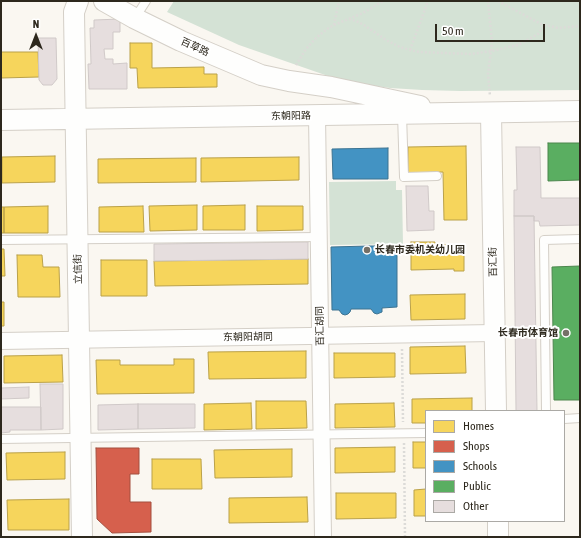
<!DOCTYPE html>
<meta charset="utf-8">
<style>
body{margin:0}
#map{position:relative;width:581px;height:538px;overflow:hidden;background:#faf7f1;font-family:"Asap Condensed",sans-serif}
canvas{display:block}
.frame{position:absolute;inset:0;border:2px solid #2d281d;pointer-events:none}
.legend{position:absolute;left:425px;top:410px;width:140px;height:112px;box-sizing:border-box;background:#fff;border:1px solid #aba9a5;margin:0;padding:5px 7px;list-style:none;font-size:12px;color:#2d281d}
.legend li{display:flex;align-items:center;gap:8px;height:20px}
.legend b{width:20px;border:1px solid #aba9a5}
.north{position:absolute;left:16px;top:16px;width:40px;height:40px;-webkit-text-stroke:3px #fff;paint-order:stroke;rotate:0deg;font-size:11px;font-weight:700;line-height:16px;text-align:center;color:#2d281d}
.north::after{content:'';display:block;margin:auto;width:14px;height:18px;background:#2d281d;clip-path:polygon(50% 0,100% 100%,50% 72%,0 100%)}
.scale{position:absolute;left:435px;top:24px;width:110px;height:18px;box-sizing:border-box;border:2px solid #2d281d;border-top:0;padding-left:5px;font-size:12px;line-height:14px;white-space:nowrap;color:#2d281d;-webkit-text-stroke:3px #fff;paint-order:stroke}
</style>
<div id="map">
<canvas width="581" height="538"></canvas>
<div class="frame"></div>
<ul class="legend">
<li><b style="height:11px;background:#f6d55c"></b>Homes</li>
<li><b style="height:11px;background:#d6604d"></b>Shops</li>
<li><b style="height:11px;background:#4393c3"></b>Schools</li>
<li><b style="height:11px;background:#5aae61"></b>Public</li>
<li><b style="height:11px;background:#e6dede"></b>Other</li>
</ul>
<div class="north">N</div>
<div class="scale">50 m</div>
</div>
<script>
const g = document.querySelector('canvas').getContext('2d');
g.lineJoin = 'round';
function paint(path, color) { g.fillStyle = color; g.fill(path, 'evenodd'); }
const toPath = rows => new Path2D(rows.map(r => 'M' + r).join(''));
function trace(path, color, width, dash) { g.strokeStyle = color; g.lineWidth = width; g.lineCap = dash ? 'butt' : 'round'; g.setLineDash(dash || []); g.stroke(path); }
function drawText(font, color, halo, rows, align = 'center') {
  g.font = font + ' "Asap Condensed","Noto Sans SC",sans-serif'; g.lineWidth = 4; g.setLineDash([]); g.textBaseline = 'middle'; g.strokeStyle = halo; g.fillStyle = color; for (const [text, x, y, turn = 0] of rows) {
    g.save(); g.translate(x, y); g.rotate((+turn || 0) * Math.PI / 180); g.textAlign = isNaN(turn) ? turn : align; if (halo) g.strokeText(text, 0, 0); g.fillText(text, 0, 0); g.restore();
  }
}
paint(toPath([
 [174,1,580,1,580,90,460,91,422,90,390,88,362,84,328,76,239,45,167,12],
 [396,181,396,190,402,190,403,244,330,245,329,182]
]), '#d4e2d5');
const homes = toPath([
 [130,43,152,43,152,68,204,67,204,74,217,74,217,87,138,88,137,68,130,68,130,43],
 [1,52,38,52,39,77,1,78,1,52],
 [466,146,467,220,444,220,443,172,408,173,408,147,466,146],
 [55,156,55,182,2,183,2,157,55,156],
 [299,157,299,180,201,182,201,158,299,157],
 [196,158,196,182,98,183,98,159,196,158],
 [197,205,197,230,150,231,149,206,197,205],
 [245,205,245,230,203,230,203,206,245,205],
 [48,206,48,233,4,233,4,207,48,206],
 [143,206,144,232,99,232,99,207,143,206],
 [257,206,303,206,303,230,257,231,257,206],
 [1,207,4,207,4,233,1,233,1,207],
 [411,242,435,242,435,245,464,245,464,271,454,271,454,269,411,270,411,242],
 [1,249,4,249,5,276,1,276,1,249],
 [17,255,42,255,43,267,59,267,60,297,18,297,17,255],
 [308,259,308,284,155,286,154,261,308,259],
 [101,260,147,260,147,296,101,296,101,260],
 [465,294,465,319,411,320,410,295,465,294],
 [1,302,4,302,4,326,1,326,1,302],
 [465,346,466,373,410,374,410,347,465,346],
 [306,351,306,378,209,379,208,352,306,351],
 [334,353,395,353,395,377,334,378,334,353],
 [62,355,63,382,4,383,4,356,62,355],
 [174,359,194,359,194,393,97,394,96,360,120,360,120,365,174,365,174,359],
 [472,398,472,411,426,411,426,423,412,423,412,399,472,398],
 [256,401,306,401,307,428,256,429,256,401],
 [251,403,252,429,204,430,204,404,251,403],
 [394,403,395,427,335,428,335,404,394,403],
 [413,442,426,442,426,468,413,468,413,442],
 [395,447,395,472,335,473,335,448,395,447],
 [292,449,292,477,215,478,214,450,292,449],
 [65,452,65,479,7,480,6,453,65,452],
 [152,459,201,459,202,489,152,489,152,459],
 [426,489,426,516,414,516,414,490,426,489],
 [336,493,396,493,396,518,336,519,336,493],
 [307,497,308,522,229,523,229,498,307,497],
 [69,499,69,530,8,530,7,500,69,499]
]);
paint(homes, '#f6d55c');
trace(homes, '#baa149', 1);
const shops = toPath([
 [96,448,139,448,139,474,130,474,130,502,151,502,151,532,112,533,97,519,96,448]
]);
paint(shops, '#d6604d');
trace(shops, '#a34f3f', 1);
const schools = toPath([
 [388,148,388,179,333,179,332,149,388,148],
 [369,246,397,246,397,307,382,308,382,312,377,314,374,313,371,309,351,309,350,312,348,314,345,315,342,314,339,310,332,310,331,247,369,246]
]);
paint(schools, '#4393c3');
trace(schools, '#3c7391', 1);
const public = toPath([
 [548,143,580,143,580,180,548,181,548,143],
 [580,266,580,400,554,400,552,267,580,266]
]);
paint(public, '#5aae61');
trace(public, '#4c864d', 1);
const building = toPath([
 [120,19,120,32,113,32,113,49,104,49,105,59,113,59,113,64,127,63,127,89,89,89,88,64,91,64,90,28,94,28,94,20,120,19],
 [38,38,56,38,57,79,52,85,43,85,39,80,38,38],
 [516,147,540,147,541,198,580,198,580,225,540,226,539,221,534,221,534,216,514,216,514,190,517,190,516,147],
 [406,186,428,186,429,211,434,211,434,230,407,231,406,186],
 [514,216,534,216,537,411,516,411,514,216],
 [308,242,308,259,154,261,154,244,308,242],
 [40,384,63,384,63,429,41,430,40,384],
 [29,387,29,398,1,399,1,388,29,387],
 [138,404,138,429,98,430,98,405,138,404],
 [138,404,195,404,195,428,138,429,138,404],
 [1,407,41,407,41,430,10,430,10,432,1,433,1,407]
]);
paint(building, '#e6dede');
trace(building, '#d0c9c8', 1);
const service = toPath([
 [135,18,146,1],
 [402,114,404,177,437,176],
 [1,240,319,237],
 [546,411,544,240,580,239],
 [564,419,580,418],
 [1,439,426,433]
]);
const minor = toPath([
 [317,115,323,537],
 [1,341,494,333]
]);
const tertiary = toPath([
 [78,1,74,12,82,537],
 [104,1,134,18,181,41,261,75,289,81,331,87,420,106],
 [491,113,496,411],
 [1,120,580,111],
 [498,521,498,537]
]);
trace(service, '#d4cfc7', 10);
trace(minor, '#d4cfc7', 18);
trace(tertiary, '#d4cfc7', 22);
trace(toPath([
 [488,1,492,42,488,74,490,96],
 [498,1,541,24,558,28,580,26],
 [349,19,356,21,364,25,386,40,400,47,410,50,419,52,471,54,492,51,518,45,538,34,545,25],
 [334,25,339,1],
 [410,50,428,1],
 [296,65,306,49,316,38,327,29,334,25,363,13,383,1],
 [402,349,403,422],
 [404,443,405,537]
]), '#dcdbd8', 2.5, [2, 2]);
trace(service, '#fefefd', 8);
trace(minor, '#fefefd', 16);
trace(tertiary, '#fefefd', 20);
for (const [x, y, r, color] of [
 [367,250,4,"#757067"],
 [566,333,4,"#757067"]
]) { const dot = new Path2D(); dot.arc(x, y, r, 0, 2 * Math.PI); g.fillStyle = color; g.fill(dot); trace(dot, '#fff', 1.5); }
drawText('10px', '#2d281d', '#fff', [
 ["百草路",195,47,24],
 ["东朝阳路",291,116,-1],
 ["百汇街",493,262,-91],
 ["立信街",78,269,-91],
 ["百汇胡同",320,326,-91],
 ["东朝阳胡同",248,337,-1]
]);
drawText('bold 10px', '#2d281d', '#fff', [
 ["长春市委机关幼儿园",375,250],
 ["长春市体育馆",558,333,"right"]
], 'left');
</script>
